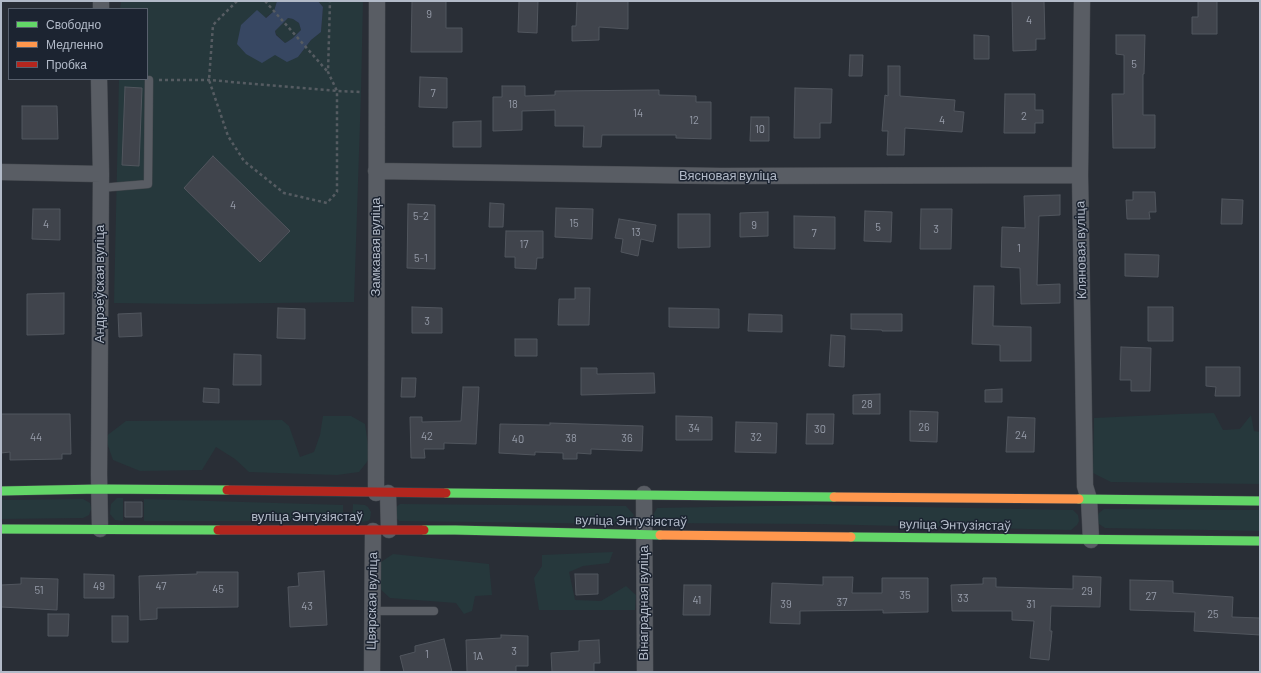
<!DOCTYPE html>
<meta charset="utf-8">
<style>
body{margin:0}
#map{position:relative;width:1261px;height:673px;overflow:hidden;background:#292e36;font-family:Barlow,sans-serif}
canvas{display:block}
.frame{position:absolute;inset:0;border:2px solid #b2bac8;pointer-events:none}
.legend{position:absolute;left:8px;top:8px;width:140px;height:72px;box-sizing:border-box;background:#1c2431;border:1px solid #58606d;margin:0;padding:5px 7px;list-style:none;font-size:12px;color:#b2bac8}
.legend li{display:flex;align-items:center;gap:8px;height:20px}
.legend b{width:20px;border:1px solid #58606d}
</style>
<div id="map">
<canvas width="1261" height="673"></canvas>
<div class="frame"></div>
<ul class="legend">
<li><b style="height:5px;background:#63d668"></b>Свободно</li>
<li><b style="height:5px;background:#ff974d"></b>Медленно</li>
<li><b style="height:5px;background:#b3261e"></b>Пробка</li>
</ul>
</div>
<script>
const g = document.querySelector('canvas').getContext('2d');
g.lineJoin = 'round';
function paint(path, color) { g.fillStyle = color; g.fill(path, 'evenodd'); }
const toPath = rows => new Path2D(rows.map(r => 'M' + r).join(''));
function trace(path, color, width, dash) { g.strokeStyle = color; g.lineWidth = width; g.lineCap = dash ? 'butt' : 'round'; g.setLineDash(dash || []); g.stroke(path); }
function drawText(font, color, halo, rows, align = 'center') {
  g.font = font + ' Barlow,sans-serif'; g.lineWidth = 3; g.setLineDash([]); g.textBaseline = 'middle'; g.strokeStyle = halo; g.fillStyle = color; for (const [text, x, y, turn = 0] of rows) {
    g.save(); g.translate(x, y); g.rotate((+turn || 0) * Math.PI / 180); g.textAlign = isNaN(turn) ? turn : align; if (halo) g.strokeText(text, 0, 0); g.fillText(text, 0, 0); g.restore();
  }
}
paint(toPath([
 [121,1,277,1,274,11,265,18,275,55,298,57,311,40,321,32,323,7,318,1,363,1,361,92,354,302,197,304,114,303,119,79,147,79,147,9,120,9],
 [213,157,290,231,261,262,184,188],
 [288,18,293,19,299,23,301,30,293,38,287,42,285,43,276,34,275,31],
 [1214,413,1223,430,1240,429,1251,415,1254,431,1260,432,1260,484,1111,482,1093,473,1094,418,1180,414],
 [323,416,351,416,365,424,370,458,359,472,337,475,249,472,235,459,216,447,202,470,140,471,113,460,105,437,126,421,282,420,289,426,300,457,314,452,320,435],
 [117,498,123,498,123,521,115,520,110,514,111,504],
 [83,499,90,503,91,509,89,515,83,518,1,519,1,500],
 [144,499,343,505,343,521,144,521],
 [353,504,365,505,368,507,371,512,370,519,368,521,352,523],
 [400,504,626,506,634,515,626,524,399,521,396,517,396,507],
 [816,505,1073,510,1078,515,1079,521,1077,525,1071,530,817,524,657,523,654,519,653,515,657,508],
 [1104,509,1260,510,1260,531,1105,528,1099,524,1097,519,1099,513],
 [613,552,609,563,583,566,569,572,575,600,601,601,626,586,636,595,635,610,539,610,534,578,542,566,542,555],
 [393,554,489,564,492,595,475,596,472,611,464,614,456,603,390,598,378,587,381,562]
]), '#26383c');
paint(toPath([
 [277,1,318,1,323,7,321,32,311,40,298,57,287,62,275,55,262,63,246,54,237,44,241,25,257,10,266,18,274,11],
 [288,18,293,19,299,23,301,30,293,38,287,42,285,43,276,35,275,31]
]), '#374762');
const building = toPath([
 [412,1,446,1,446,28,462,28,462,52,411,52,412,1],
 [519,1,538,1,537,33,518,32,519,1],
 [577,1,628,1,628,29,599,27,599,40,572,41,572,26,576,26,577,1],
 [1012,1,1044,1,1045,39,1036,39,1036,50,1013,51,1012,1],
 [1198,1,1217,1,1217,34,1192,34,1192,17,1198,17,1198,1],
 [974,35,989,36,989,59,974,59,974,35],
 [1116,35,1145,35,1144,74,1143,74,1143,115,1155,115,1155,148,1113,148,1112,94,1124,94,1124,55,1116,54,1116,35],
 [850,55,863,55,862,76,849,76,850,55],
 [888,66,900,66,900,96,955,100,954,111,964,112,962,132,905,128,904,155,887,155,888,131,882,131,885,95,888,96,888,66],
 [420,77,447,78,447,108,419,107,420,77],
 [502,86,525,86,525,96,555,95,555,91,659,90,659,95,696,96,696,102,711,102,711,139,676,138,676,135,602,135,601,147,583,147,584,126,555,126,555,110,522,111,522,130,493,131,493,97,502,97,502,86],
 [125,87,142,88,139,166,122,165,125,87],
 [795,88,832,89,831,123,820,123,820,138,794,138,795,88],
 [1005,94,1035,94,1035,110,1043,110,1043,123,1035,123,1035,133,1004,133,1005,94],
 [22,106,57,106,58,139,22,139,22,106],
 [751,117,769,117,769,141,750,141,751,117],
 [481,121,481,147,453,147,453,122,481,121],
 [213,156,290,231,260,262,184,188,213,156],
 [1133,192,1155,192,1156,212,1149,212,1150,219,1127,219,1126,200,1133,200,1133,192],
 [1060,195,1060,215,1039,216,1037,285,1060,284,1060,303,1021,304,1020,268,1001,267,1002,227,1025,228,1024,196,1060,195],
 [1222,199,1243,200,1242,224,1221,224,1222,199],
 [490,203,504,204,503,227,489,227,490,203],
 [408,204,435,205,435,269,407,268,408,204],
 [556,208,593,209,592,239,555,237,556,208],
 [33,209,60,209,60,240,32,239,33,209],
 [921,209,952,209,951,249,920,249,921,209],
 [865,211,892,212,891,242,864,241,865,211],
 [768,212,768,236,740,237,740,213,768,212],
 [678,214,710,214,710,247,678,248,678,214],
 [794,216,835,217,835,249,794,248,794,216],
 [619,219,656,225,653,242,641,239,638,256,621,252,623,239,615,238,619,219],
 [506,231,543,231,543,258,537,258,536,269,515,268,515,257,505,257,506,231],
 [1125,254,1159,255,1158,277,1125,276,1125,254],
 [974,286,994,286,993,326,1031,327,1031,361,1000,361,1000,345,972,344,974,286],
 [575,288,590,288,589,325,558,325,559,299,575,299,575,288],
 [64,293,64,334,27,335,27,294,64,293],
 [412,307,442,308,442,333,412,333,412,307],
 [1148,307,1173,307,1173,341,1148,341,1148,307],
 [278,308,305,309,305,339,277,338,278,308],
 [669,308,719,309,719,328,669,327,669,308],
 [141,313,142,336,119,337,118,314,141,313],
 [749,314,782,315,782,332,748,331,749,314],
 [851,314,902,314,902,331,882,331,882,330,851,329,851,314],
 [831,335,845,336,844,367,829,366,831,335],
 [515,339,537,339,537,356,515,356,515,339],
 [1121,347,1151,348,1150,391,1131,391,1131,380,1120,380,1121,347],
 [234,354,261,355,261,385,233,385,234,354],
 [1206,367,1240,367,1240,396,1215,396,1216,387,1206,386,1206,367],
 [581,368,597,368,597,374,654,373,655,393,581,395,581,368],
 [402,378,416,378,415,397,401,397,402,378],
 [463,387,479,387,476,444,444,443,444,449,424,449,425,458,411,458,410,417,422,417,422,422,461,421,463,387],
 [204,388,219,389,219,403,203,402,204,388],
 [1002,389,1002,402,985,402,985,390,1002,389],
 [880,394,880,414,853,414,853,395,880,394],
 [910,411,938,412,937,442,910,441,910,411],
 [1,414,70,414,71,454,62,454,62,459,10,460,10,452,1,453,1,414],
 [807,414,834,414,833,444,806,444,807,414],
 [676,416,712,417,712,440,676,440,676,416],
 [1008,417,1035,418,1034,452,1006,452,1008,417],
 [736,422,777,423,776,453,735,452,736,422],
 [550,423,643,426,642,451,591,449,591,454,577,453,577,459,563,459,563,453,535,452,535,455,499,453,500,424,550,425,550,423],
 [125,502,142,502,142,517,125,517,125,502],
 [324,571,327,625,290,627,288,587,299,586,298,573,324,571],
 [197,572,238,572,238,607,157,608,157,619,140,620,139,576,197,574,197,572],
 [84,574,114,575,114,598,84,598,84,574],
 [575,574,598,574,598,594,576,595,575,574],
 [1073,576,1101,577,1100,607,1051,606,1050,631,1052,631,1049,660,1030,658,1034,621,1012,620,1012,611,952,611,951,585,983,584,983,578,996,578,996,587,1073,589,1073,576],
 [823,577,853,577,852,593,882,593,882,578,928,578,928,612,883,613,883,610,800,611,800,624,770,623,772,583,823,585,823,577],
 [21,578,58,579,57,610,1,607,1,585,21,584,21,578],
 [1130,580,1173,581,1173,593,1233,597,1232,617,1260,618,1260,635,1194,631,1195,612,1130,610,1130,580],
 [684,585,711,585,710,615,683,615,684,585],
 [48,614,69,614,68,636,48,636,48,614],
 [112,616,128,616,128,642,112,642,112,616],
 [501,635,528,636,528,666,516,666,516,672,467,672,466,640,501,638,501,635],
 [444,639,452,672,404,672,400,656,415,652,415,646,444,639],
 [599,640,600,663,594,663,594,672,552,672,551,653,579,651,579,641,599,640]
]);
paint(building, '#40444c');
trace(building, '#51565e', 1);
const lane = toPath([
 [100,188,148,184,149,80],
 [372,611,434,611]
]);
const street = toPath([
 [1082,1,1080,175,1085,486,1089,499,1091,540],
 [101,9,101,1],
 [99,79,101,174,99,474,100,529],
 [376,171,721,176,1080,175],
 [1,172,101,174],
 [376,493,377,1],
 [388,493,389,530],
 [644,494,645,672],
 [372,672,373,531]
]);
const fast = toPath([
 [1,491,99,489,227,490],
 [446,493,834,497],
 [1079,499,1260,501],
 [1,529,218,530],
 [424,530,455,530,660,535],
 [851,537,1260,541]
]);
const slow = toPath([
 [834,497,1079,499],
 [660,535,851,537]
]);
const jam = toPath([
 [227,490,446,493],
 [218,530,424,530]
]);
trace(lane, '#45494f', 9);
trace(street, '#45494f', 17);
trace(fast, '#45494f', 10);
trace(slow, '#45494f', 10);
trace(jam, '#45494f', 10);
trace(toPath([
 [237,1,213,25,209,80,228,136,244,161,284,193,327,203,337,192,337,91,328,72,330,1],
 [265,1,328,72],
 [159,80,209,80,337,91,362,92]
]), '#565c62', 2.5, [3, 3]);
trace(lane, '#595d64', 8);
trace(street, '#595d64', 16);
trace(fast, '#63d668', 9);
trace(slow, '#ff974d', 9);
trace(jam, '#b3261e', 9);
drawText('11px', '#969ca9', null, [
 ["9",429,14],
 ["4",1029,20],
 ["5",1134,64],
 ["7",433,93],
 ["18",513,104],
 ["14",638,113],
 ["2",1024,116],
 ["12",694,120],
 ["4",942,120],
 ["10",760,129],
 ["4",233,205],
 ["5-2",421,216],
 ["15",574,223],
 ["4",46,224],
 ["9",754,225],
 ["5",878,227],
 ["3",936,229],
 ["13",636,232],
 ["7",814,233],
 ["17",524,244],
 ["1",1019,248],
 ["5-1",421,258],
 ["3",427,321],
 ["28",867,404],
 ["26",924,427],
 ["34",694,428],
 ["30",820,429],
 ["24",1021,435],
 ["42",427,436],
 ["44",36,437],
 ["32",756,437],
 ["38",571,438],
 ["36",627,438],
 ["40",518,439],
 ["49",99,586],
 ["47",161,586],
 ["45",218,589],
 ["51",39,590],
 ["29",1087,591],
 ["35",905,595],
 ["27",1151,596],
 ["33",963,598],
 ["41",697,600],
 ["37",842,602],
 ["39",786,604],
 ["31",1031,604],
 ["43",307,606],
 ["25",1213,614],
 ["3",514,651],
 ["1",427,654],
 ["1A",478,656]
]);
drawText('13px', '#b2bac8', '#1c2431', [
 ["Вясновая вуліца",728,176],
 ["Замкавая вуліца",376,247,-90],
 ["Кляновая вуліца",1081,250,-91],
 ["Андрэеўская вуліца",100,284,-90],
 ["вуліца Энтузіястаў",307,517],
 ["вуліца Энтузіястаў",631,521,1],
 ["вуліца Энтузіястаў",955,525,1],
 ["Цвярская вуліца",372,601,-89],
 ["Вінаградная вуліца",644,603,-90]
]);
</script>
